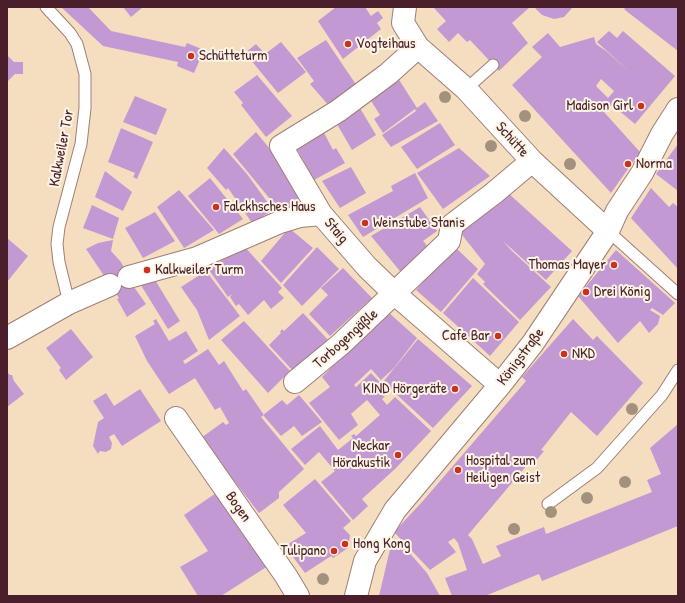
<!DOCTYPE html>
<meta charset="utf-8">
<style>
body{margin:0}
#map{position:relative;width:685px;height:603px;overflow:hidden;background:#f5ddc0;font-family:"Patrick Hand",sans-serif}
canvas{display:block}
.frame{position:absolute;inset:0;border:8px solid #4a1f2b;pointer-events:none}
</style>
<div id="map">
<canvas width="685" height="603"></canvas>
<div class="frame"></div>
</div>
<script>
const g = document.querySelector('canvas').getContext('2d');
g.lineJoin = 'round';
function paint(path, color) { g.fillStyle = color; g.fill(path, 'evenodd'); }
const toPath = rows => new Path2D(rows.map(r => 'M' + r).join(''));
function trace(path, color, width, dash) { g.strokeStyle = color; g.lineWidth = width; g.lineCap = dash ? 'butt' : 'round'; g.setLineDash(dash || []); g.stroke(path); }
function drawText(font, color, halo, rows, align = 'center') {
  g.font = font + ' "Patrick Hand",sans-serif'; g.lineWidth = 4; g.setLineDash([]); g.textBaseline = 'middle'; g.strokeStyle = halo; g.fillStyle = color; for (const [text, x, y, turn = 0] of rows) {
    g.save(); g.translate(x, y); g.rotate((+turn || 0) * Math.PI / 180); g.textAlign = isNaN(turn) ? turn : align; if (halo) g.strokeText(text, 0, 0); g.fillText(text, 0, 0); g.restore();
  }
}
paint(toPath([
 [61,7,88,7,111,31,185,47,187,43,204,50,194,73,177,66,178,62,103,46],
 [123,7,143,7,131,17],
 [336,7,365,7,371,16,378,11,383,18,377,23,381,29,343,59,318,21],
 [433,7,530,7,512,23,528,43,499,71,470,40,467,42,458,33,449,42,437,29,446,21],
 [534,7,573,7,564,17,554,19,542,15],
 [624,7,678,7,678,51,625,10],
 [609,31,617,38,623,31,675,76,635,124,612,105,604,112,640,152,611,193,512,85,542,57,532,47,548,33,560,47,594,37,596,44,606,51,630,72,597,42],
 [601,79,614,91,608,98,596,86],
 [326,40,359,89,330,107,310,84,314,81,297,58],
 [281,42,306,72,278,93,245,53,256,44,265,54],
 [7,55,14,62,23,62,23,74,15,74,7,82],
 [257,75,292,116,266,137,241,105,243,103,234,92],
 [396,75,417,108,425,102,438,121,391,147,382,135,416,111,415,109,383,133,374,119,380,115,368,96],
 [135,96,167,109,156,135,123,122],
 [357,103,376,135,352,150,334,119],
 [440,123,455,145,417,169,401,147],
 [321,127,333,150,336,148,345,163,314,180,297,149],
 [121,128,153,142,137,179,133,177,135,173,108,162],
 [256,132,279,160,306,199,280,215,270,199,233,154],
 [678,144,678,191,656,174],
 [224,148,247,174,273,210,252,223,228,188,226,190,207,168],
 [459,148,490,176,443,209,417,173],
 [351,167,366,193,340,208,322,181],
 [105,171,132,192,123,211,95,197],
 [415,173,428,198,363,237,348,215,393,191,391,186],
 [210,178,243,219,219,234,188,196],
 [651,188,669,207,673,203,678,207,678,269,631,218],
 [179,190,214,230,184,248,157,207],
 [507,192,572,251,546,280,503,241,511,250,551,287,520,320,483,284,485,282,477,274,485,264,459,231],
 [92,205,119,218,113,239,83,228],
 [420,207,437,231,423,241,430,249,404,276,371,236],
 [155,212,175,241,143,258,125,228],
 [289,228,313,248,281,283,261,261],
 [7,238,28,256,7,282],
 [113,240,111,251,121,262,134,287,146,304,127,317,117,299,119,298,86,249,98,243],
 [243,245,282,288,278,292,284,298,271,309,264,300,248,315,239,304,236,306,230,297,232,294,228,297,209,270],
 [317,247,339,269,302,306,283,285],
 [455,247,478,269,441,312,416,290],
 [616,250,675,303,663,315,652,308,650,310,660,316,658,324,649,333,640,321,618,343,578,296],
 [343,268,372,298,330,336,309,314,328,295,321,288],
 [206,271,240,316,209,340,197,310,181,287],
 [152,275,180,321,168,329,139,282],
 [473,278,519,322,490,356,443,313],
 [387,311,417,338,394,368,381,380,371,369,354,385,356,387,371,373,389,392,382,399,387,405,395,397,431,431,395,469,362,499,368,506,353,520,321,482,335,471,319,452,305,465,291,449,320,426,338,450,353,438,351,436,354,434,356,436,380,415,367,400,351,414,358,425,339,440,309,403,330,387,322,377],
 [303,313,329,341,294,372,269,345,281,333,280,332,282,329,284,331],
 [156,319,169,341,186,331,198,351,183,361,185,364,208,349,219,365,224,361,243,391,246,389,264,415,261,417,304,469,279,492,279,498,259,513,201,438,223,422,226,425,229,423,220,407,215,410,195,378,169,394,147,361,135,336,155,324,153,321],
 [573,319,593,340,597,336,643,383,597,436,571,412,541,450,544,451,535,462,532,459,468,535,472,539,483,564,501,556,496,546,544,527,546,534,652,492,647,480,661,474,650,448,678,424,678,526,542,581,539,574,485,596,452,596,445,578,467,570,458,543,454,538,448,542,456,552,430,570,394,532,422,502,526,381,522,377],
 [244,321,290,371,268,393,221,340],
 [71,329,93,357,66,380,59,370,61,368,46,348],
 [418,339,472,386,433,428,383,382],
 [7,372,10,375,12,375,14,381,24,394,7,407],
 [140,389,161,421,122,446,114,434,109,437,112,443,111,449,106,452,100,451,98,454,93,446,98,422,104,418,93,401,106,393,114,406],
 [299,395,322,422,302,436,294,426,281,436,263,415,282,400,287,405],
 [315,479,351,521,343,528,350,535,348,548,333,558,331,556,305,573,285,546,306,533,283,505],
 [219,491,268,566,221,596,198,596,180,567,208,551,184,515],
 [391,545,407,550,427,573,440,596,379,596]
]), '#c399d3');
const lane = toPath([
 [46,7,70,33,77,44,85,74,85,108,81,144,59,227,57,244,59,262,69,303],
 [466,89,493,65],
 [608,231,678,294],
 [548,504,597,468,662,395,678,370]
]);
const street = toPath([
 [405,7,403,23,418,47,466,89,532,161,608,231],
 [321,214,281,146,338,111,388,74,418,47],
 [129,277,197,258,280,222,300,216,321,214,367,267,395,294,500,385],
 [7,338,69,303,110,285],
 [295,382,341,344,449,241,452,225,494,193,532,161],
 [176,418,286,576,298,596],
 [356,596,365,561,395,510,500,385,533,343,608,231,617,211,642,173,662,134,678,109]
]);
trace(lane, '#a07e76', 13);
trace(street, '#a07e76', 24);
trace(lane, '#fff', 11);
trace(street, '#fff', 22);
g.fillStyle = '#a2927d';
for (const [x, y] of [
 [445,97],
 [525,116],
 [491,146],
 [570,164],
 [632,409],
 [625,482],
 [587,498],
 [551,512],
 [514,529],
 [323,579]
]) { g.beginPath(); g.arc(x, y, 6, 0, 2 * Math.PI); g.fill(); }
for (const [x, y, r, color] of [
 [348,44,4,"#c8321e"],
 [191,56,4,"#c8321e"],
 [641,106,4,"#c8321e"],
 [628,164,4,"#c8321e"],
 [216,207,4,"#c8321e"],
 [365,223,4,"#c8321e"],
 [614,265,4,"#c8321e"],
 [147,270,4,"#c8321e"],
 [586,292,4,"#c8321e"],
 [498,336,4,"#c8321e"],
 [564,354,4,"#c8321e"],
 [455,389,4,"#c8321e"],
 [398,455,4,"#c8321e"],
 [458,470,4,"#c8321e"],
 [345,544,4,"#c8321e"],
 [334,551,4,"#c8321e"]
]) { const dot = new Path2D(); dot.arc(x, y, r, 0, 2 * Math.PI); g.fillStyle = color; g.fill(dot); trace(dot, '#fcf5e5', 1.5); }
drawText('15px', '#4a1f2b', '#fcf5e5', [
 ["Vogteihaus",356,44],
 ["Schütteturm",199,56],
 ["Madison Girl",633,106,"right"],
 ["Norma",636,164],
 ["Falckhsches Haus",224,207],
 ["Weinstube Stanis",373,223],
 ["Thomas Mayer",606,265,"right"],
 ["Kalkweiler Turm",155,270],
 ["Drei König",594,292],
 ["Cafe Bar",490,336,"right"],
 ["NKD",572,354],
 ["KIND Hörgeräte",447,389,"right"],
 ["Neckar",390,446,"right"],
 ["Hörakustik",390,463,"right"],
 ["Hospital zum",466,461],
 ["Heiligen Geist",466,478],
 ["Hong Kong",353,544],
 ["Tulipano",326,551,"right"]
], 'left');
drawText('15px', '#4a1f2b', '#fcf5e5', [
 ["Schütte",512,140,48],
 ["Kalkweiler Tor",62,148,-79],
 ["Staig",336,231,49],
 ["Torbogengäßle",346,339,-42],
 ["Königstraße",521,357,-53],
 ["Bogen",238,507,55]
]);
</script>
